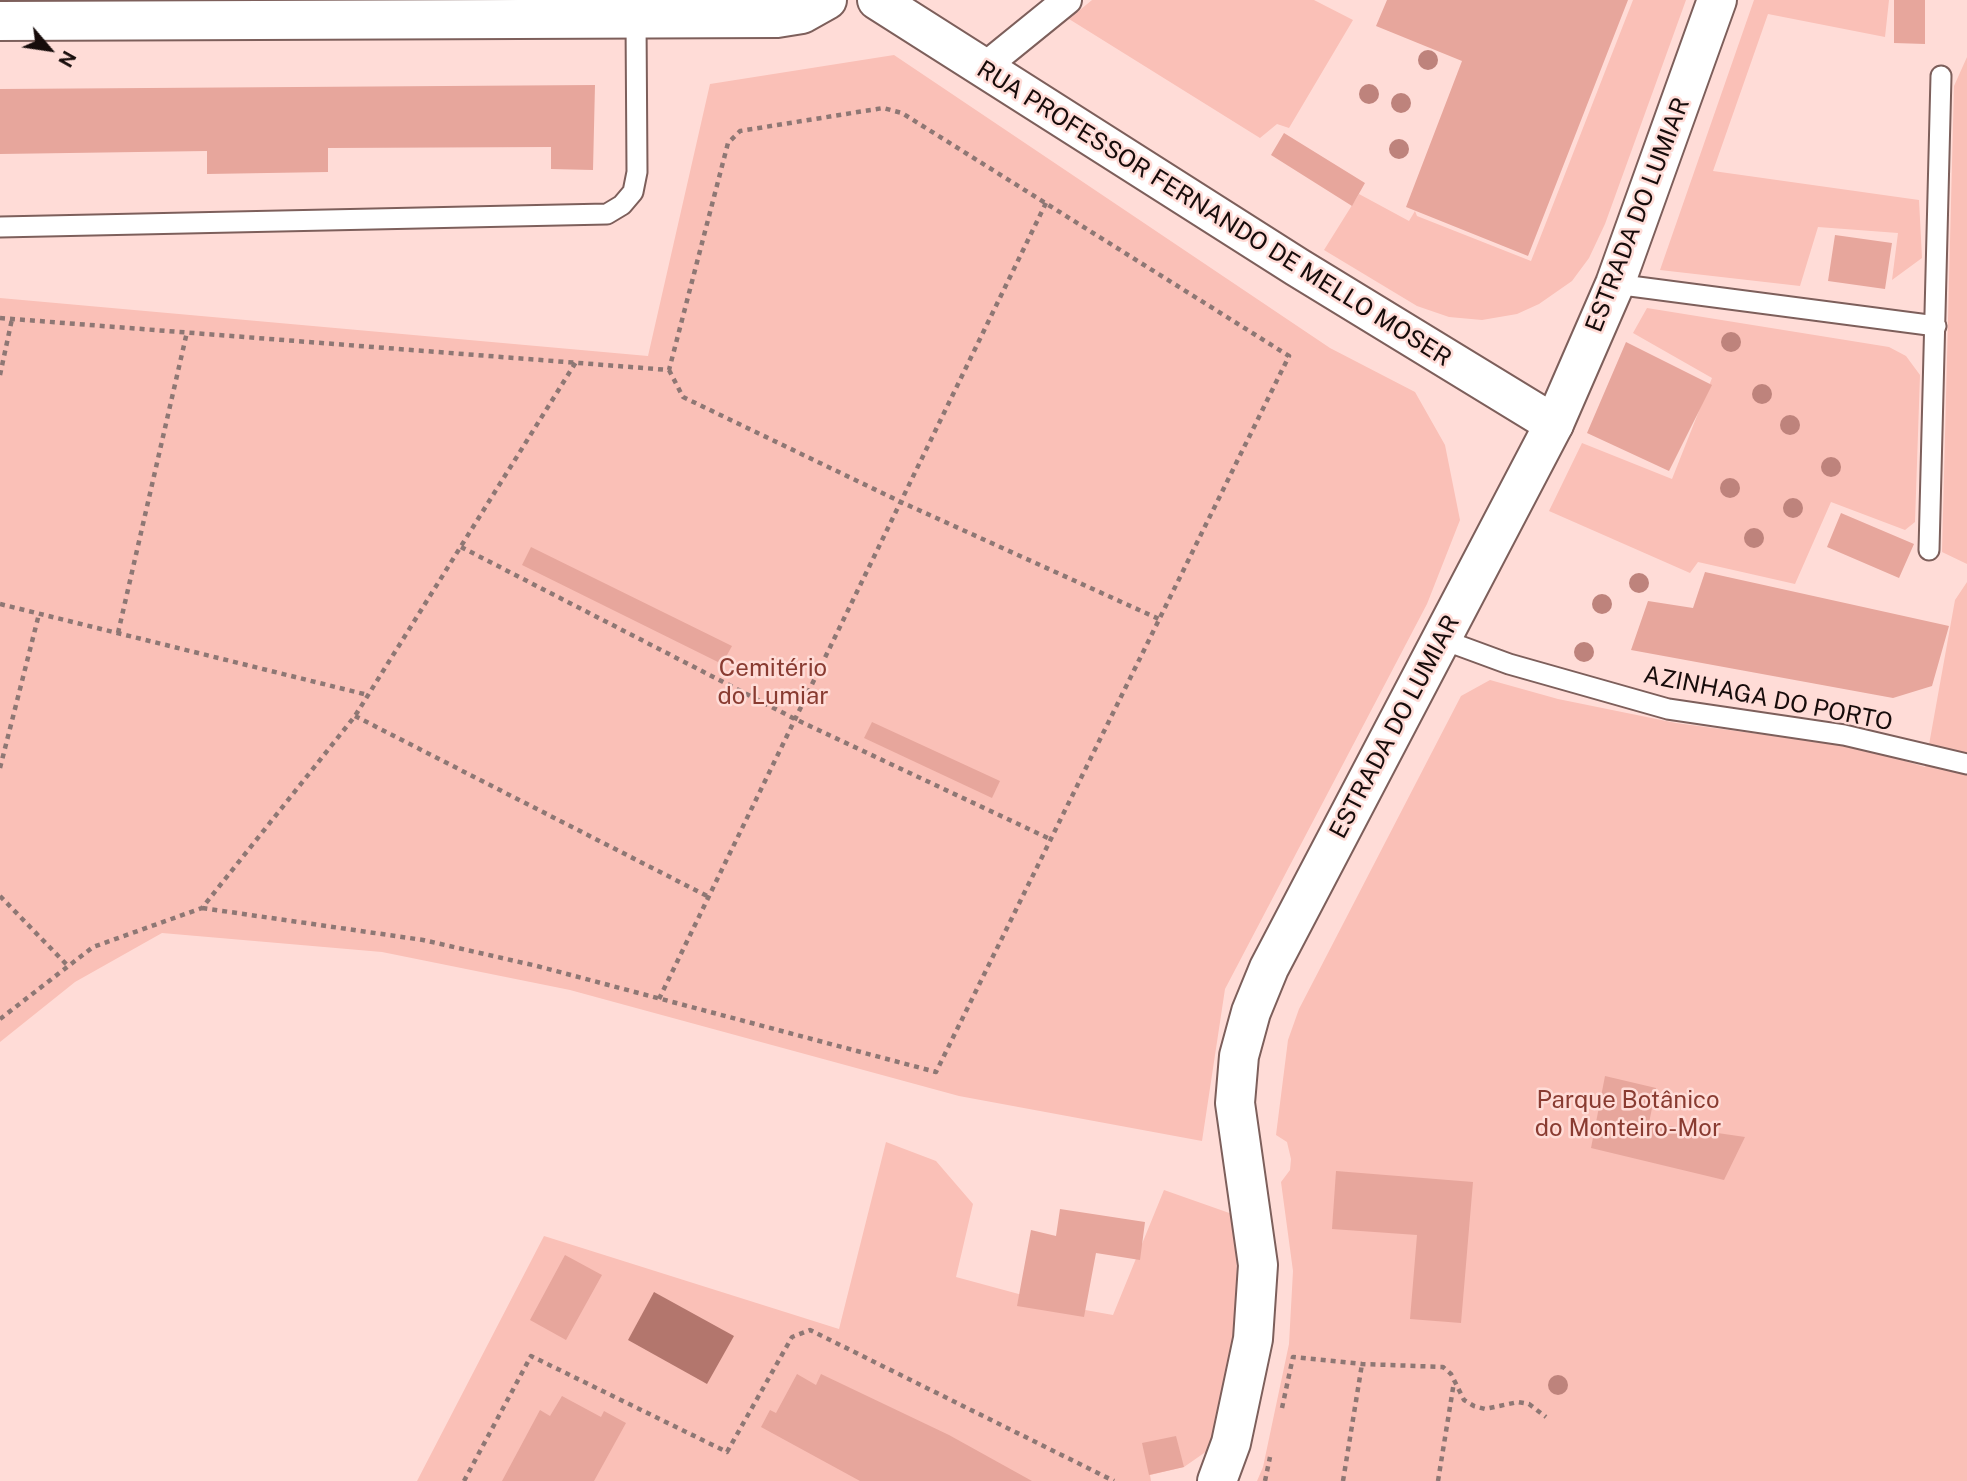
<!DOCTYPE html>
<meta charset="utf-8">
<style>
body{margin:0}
#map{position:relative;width:1967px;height:1481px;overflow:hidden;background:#ffdcd7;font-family:"Public Sans",sans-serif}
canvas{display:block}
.north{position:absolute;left:14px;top:14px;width:70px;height:70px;-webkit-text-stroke:5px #ffdcd7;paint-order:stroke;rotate:119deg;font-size:19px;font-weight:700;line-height:28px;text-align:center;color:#170c0b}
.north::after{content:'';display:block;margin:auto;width:24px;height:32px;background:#170c0b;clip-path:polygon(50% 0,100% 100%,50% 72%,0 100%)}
</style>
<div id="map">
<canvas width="1967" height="1481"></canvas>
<div class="north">N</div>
</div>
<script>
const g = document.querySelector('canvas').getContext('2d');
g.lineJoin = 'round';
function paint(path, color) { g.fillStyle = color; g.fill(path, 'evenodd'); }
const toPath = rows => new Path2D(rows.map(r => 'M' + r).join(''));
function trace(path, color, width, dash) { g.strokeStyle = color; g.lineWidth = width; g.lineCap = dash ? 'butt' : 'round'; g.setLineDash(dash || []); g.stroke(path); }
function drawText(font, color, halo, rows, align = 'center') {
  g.font = font + ' "Public Sans",sans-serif'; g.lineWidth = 5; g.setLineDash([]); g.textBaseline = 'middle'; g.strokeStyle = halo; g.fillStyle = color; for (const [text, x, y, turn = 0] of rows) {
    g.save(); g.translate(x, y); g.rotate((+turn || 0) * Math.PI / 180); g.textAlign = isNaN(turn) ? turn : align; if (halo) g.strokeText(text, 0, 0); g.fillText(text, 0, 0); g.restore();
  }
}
paint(toPath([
 [1092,0,1314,0,1353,20,1289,128,1277,124,1260,138,1069,19],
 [1633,0,1686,0,1605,224,1589,258,1572,281,1539,304,1517,314,1482,320,1449,317,1417,306,1324,250,1359,194,1409,221,1415,211,1417,216,1531,261],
 [1754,0,1889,0,1885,37,1768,14,1713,171,1919,200,1922,258,1892,280,1898,233,1818,227,1800,286,1660,270],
 [894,55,1330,348,1415,392,1445,445,1460,520,1427,604,1225,989,1202,1141,959,1096,570,990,382,952,162,933,75,982,0,1042,0,298,648,356,710,84],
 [1967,57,1967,564,1942,552,1954,86],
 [1647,308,1889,347,1906,356,1920,375,1915,522,1905,530,1831,502,1795,584,1698,562,1690,573,1549,511,1582,443,1672,479,1712,378,1633,333],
 [1967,582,1967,1481,1257,1481,1263,1467,1289,1344,1293,1271,1281,1182,1290,1170,1291,1159,1287,1142,1276,1135,1288,1040,1299,1009,1461,696,1490,680,1558,699,1676,723,1858,747,1925,767,1955,600],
 [886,1142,936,1161,973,1204,956,1277,1063,1306,1113,1315,1164,1190,1235,1215,1238,1307,1217,1444,1184,1467,1150,1475,1151,1481,417,1481,544,1236,839,1329]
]), '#fac0b7');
paint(toPath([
 [654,1292,734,1336,707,1384,628,1340]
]), '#b3766d');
paint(toPath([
 [1387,0,1628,0,1528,256,1406,207,1462,61,1376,26],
 [1894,0,1925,0,1925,44,1894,43],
 [595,85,593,170,551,169,551,147,328,148,328,172,207,174,207,151,0,154,0,89],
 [1284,133,1365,183,1352,206,1271,155],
 [1835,235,1892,243,1885,289,1828,281],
 [1626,342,1712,385,1669,471,1587,433],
 [1841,513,1914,544,1899,578,1827,547],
 [531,547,732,646,722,664,522,565],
 [1705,572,1949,626,1932,686,1893,698,1631,650,1648,601,1693,608],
 [872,722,1000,781,992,798,864,738],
 [1605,1076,1656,1088,1649,1123,1745,1137,1724,1180,1591,1148],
 [1336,1171,1473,1182,1461,1323,1410,1319,1417,1235,1332,1229],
 [1060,1209,1145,1222,1140,1260,1096,1253,1084,1317,1017,1306,1031,1230,1056,1236],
 [565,1255,602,1275,566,1340,530,1320],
 [797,1374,816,1385,821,1374,949,1435,1032,1481,860,1481,761,1427,770,1410,776,1413],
 [562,1396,601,1417,604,1411,626,1423,594,1481,502,1481,540,1410,550,1416],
 [1176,1436,1184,1467,1149,1475,1142,1443]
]), '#e7a69c');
const service = toPath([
 [0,227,607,214,622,205,633,192,637,172,636,19],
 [1615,284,1936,326],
 [1929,550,1941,76],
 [1441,639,1509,664,1668,709,1844,735,1967,764]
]);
const pedestrian = toPath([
 [982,69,1067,0]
]);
const minor = toPath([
 [877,0,1297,267,1554,424],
 [0,21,777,18,802,14,827,0]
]);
const tertiary = toPath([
 [1217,1481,1231,1443,1253,1339,1258,1265,1235,1103,1239,1056,1251,1012,1269,968,1554,424,1615,284,1717,0]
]);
trace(service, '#7d5f5b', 23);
trace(pedestrian, '#7d5f5b', 32);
trace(minor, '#7d5f5b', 42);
trace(tertiary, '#7d5f5b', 42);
trace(toPath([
 [0,318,669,370,728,143,740,131,883,108,902,113,1289,356,936,1072,537,966,423,940,202,908],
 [669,370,683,397,901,502,1159,619],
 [0,375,12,319],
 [461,547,795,719,1050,839],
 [0,604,368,695],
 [118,633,187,332],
 [355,716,709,897],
 [0,768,39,614],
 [0,896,68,966],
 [659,999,1046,203],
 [0,1019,93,947,202,908,355,716,576,362],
 [1282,1408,1293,1357,1362,1364,1443,1367,1451,1374,1464,1400,1474,1406,1485,1409,1518,1402,1529,1404,1546,1417],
 [464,1481,531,1356,727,1452,792,1337,810,1330,1114,1481],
 [1265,1481,1270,1457],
 [1343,1481,1362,1364],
 [1438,1481,1454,1382]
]), '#8e7774', 4.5, [5, 5]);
trace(service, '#fff', 19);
trace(pedestrian, '#fff', 28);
trace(minor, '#fff', 38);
trace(tertiary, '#fff', 38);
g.fillStyle = '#be837c';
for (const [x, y] of [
 [1428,60],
 [1369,94],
 [1401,103],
 [1399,149],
 [1731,342],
 [1762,394],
 [1790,425],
 [1831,467],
 [1730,488],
 [1793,508],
 [1754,538],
 [1639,583],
 [1602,604],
 [1584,652],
 [1558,1385]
]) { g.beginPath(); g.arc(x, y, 10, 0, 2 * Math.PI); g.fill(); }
drawText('24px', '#170c0b', '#ffdcd7', [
 ["RUA PROFESSOR FERNANDO DE MELLO MOSER",1214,214,32],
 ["ESTRADA DO LUMIAR",1638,215,-69],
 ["AZINHAGA DO PORTO",1768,699,11],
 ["ESTRADA DO LUMIAR",1395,727,-62]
]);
drawText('24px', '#893b31', '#ffdcd7', [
 ["Cemitério",773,669],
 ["do Lumiar",773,697],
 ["Parque Botânico",1628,1101],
 ["do Monteiro-Mor",1628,1129]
]);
</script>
